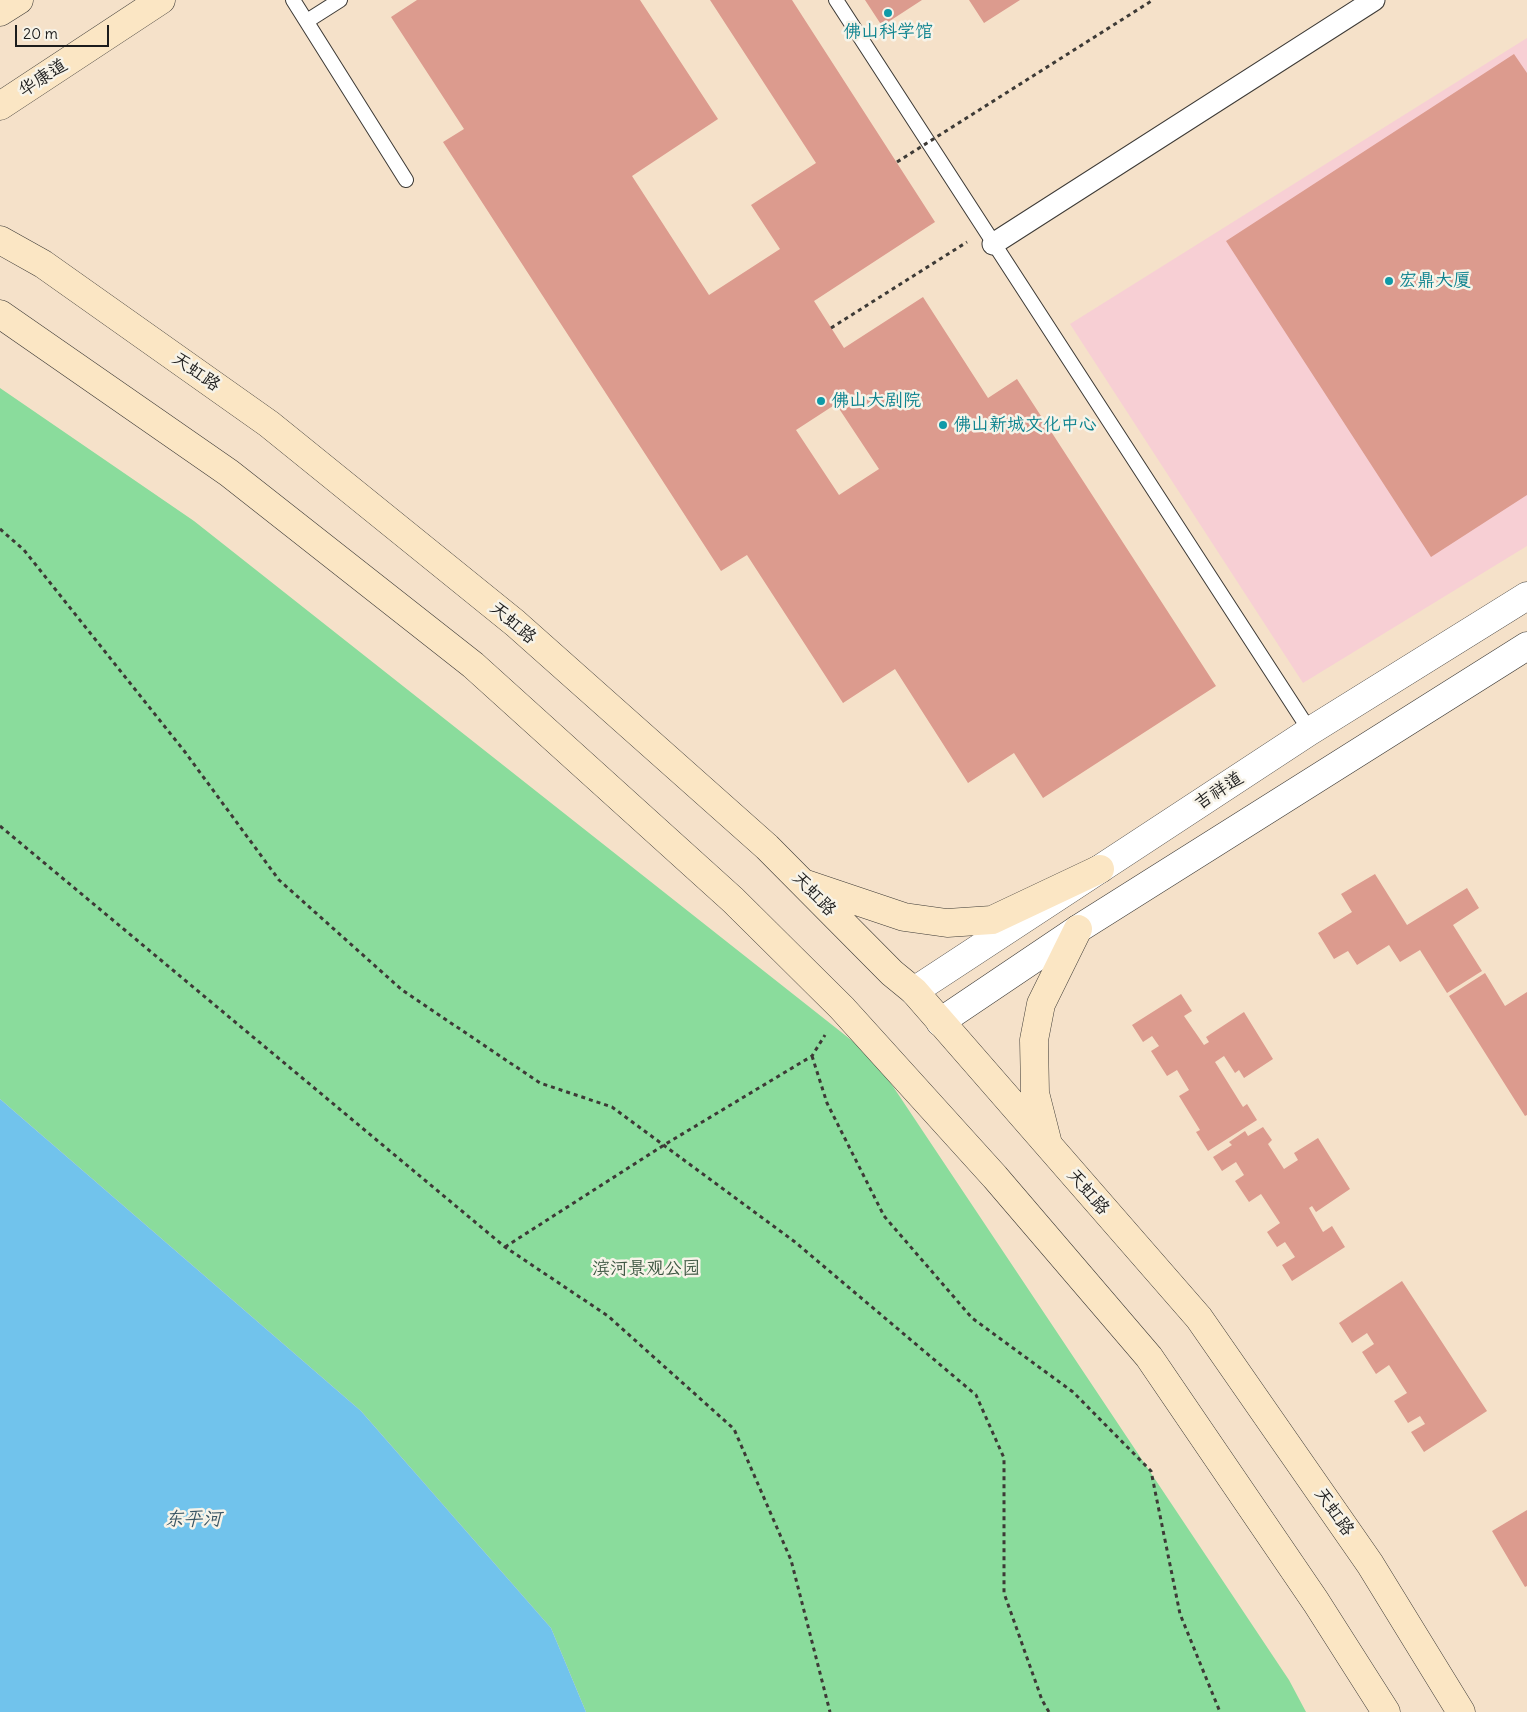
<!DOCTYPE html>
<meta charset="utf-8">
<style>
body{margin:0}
#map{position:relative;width:1527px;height:1712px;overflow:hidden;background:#f5e1c9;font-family:Delius,sans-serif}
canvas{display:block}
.scale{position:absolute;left:15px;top:25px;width:94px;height:22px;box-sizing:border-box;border:2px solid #1c1c1c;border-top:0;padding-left:6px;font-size:15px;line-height:18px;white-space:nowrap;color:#1c1c1c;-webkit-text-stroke:4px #f7f3e8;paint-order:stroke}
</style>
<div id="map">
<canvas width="1527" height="1712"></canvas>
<div class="scale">20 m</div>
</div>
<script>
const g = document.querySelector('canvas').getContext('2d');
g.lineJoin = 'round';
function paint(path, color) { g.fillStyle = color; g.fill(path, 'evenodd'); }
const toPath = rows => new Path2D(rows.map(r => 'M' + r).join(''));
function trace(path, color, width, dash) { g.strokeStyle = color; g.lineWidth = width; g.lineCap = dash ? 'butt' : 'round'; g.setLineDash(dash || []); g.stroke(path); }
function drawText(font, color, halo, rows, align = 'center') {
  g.font = font + ' Delius,"LXGW WenKai TC",sans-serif'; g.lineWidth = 5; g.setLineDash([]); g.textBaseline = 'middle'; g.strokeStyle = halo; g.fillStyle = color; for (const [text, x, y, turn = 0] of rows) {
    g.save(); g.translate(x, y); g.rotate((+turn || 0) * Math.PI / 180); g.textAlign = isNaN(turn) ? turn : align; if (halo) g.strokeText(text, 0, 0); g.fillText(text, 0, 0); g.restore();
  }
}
paint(toPath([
 [1527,38,1527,546,1303,683,1070,324]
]), '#f7cfd4');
paint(toPath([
 [0,388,194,521,874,1058,1289,1680,1306,1712,586,1712,551,1628,361,1411,0,1099]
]), '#8adc9c');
paint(toPath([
 [0,1099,361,1411,551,1628,586,1712,0,1712]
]), '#71c3ec');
paint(toPath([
 [417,0,640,0,718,119,632,176,709,295,780,249,751,205,816,163,710,0,792,0,935,222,814,301,844,348,923,297,988,398,1017,379,1216,686,1043,798,1014,753,968,783,895,669,843,703,747,555,721,571,443,142,464,129,391,17],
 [836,404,879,469,839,495,796,430],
 [865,0,922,0,882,26],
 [969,0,1020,0,984,23],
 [1514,54,1527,73,1527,495,1431,557,1226,241],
 [1375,874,1407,925,1467,888,1479,908,1453,925,1482,971,1447,993,1420,950,1400,962,1389,945,1357,965,1348,951,1334,959,1318,933,1352,912,1341,894],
 [1485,973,1505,1006,1527,992,1527,1115,1525,1116,1449,996],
 [1181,994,1192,1011,1184,1016,1204,1045,1209,1042,1206,1037,1244,1012,1273,1059,1244,1078,1239,1070,1235,1073,1224,1056,1215,1062,1243,1107,1247,1104,1257,1120,1208,1151,1196,1132,1200,1130,1179,1096,1189,1090,1177,1070,1167,1076,1151,1051,1159,1046,1152,1036,1143,1042,1132,1025],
 [1263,1127,1272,1140,1268,1144,1284,1169,1298,1160,1294,1153,1318,1138,1350,1189,1316,1212,1312,1206,1309,1208,1323,1232,1332,1226,1345,1247,1292,1281,1282,1265,1295,1257,1285,1242,1277,1247,1267,1232,1280,1223,1261,1194,1249,1202,1235,1181,1244,1175,1236,1162,1222,1171,1213,1157,1232,1145,1229,1142,1245,1131,1248,1136],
 [1402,1281,1487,1411,1424,1452,1411,1432,1425,1424,1420,1416,1408,1423,1394,1401,1407,1393,1389,1365,1376,1374,1362,1352,1374,1344,1367,1333,1352,1343,1339,1323],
 [1527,1510,1527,1586,1525,1587,1492,1531]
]), '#dc9b8e');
const service = toPath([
 [293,0,406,180],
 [836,0,1310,731],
 [307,21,340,0]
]);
const pedestrian = toPath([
 [993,244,1374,0]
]);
const tertiary = toPath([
 [914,991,1310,731,1527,596],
 [940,1022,1078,929,1527,646]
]);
const secondary = toPath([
 [0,12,19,0],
 [0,106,161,0],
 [0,240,43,264,269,424,515,623,767,847,892,973,914,991,1199,1318,1370,1564,1461,1712],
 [0,314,229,473,473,665,733,900,842,1008,995,1177,1149,1357,1316,1602,1386,1712],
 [806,884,904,917,947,923,992,920,1100,869],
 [1048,1144,1035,1093,1034,1040,1041,1004,1078,929]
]);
trace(service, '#3d3a36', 16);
trace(pedestrian, '#3d3a36', 23);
trace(tertiary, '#3d3a36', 29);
trace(secondary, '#3d3a36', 29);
trace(toPath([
 [831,328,967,242],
 [0,529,24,550,185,752,279,880,402,990,540,1083,612,1107,795,1242,976,1395,1004,1458,1004,1593,1042,1700,1049,1712],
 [0,826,505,1247,608,1316,734,1429,791,1560,830,1712],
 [812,1056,827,1103,884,1216,972,1318,1073,1392,1151,1471,1180,1614,1220,1712],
 [505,1247,664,1145,812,1056,825,1035]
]), '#3d3a36', 3, [4, 4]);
trace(service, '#fff', 14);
trace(pedestrian, '#fff', 21);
trace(tertiary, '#fff', 28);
trace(secondary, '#fbe6c4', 28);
trace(toPath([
 [897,162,1153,0]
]), '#3d3a36', 3, [4, 4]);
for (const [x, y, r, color] of [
 [888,13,5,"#0f9aa8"],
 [1389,281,5,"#0f9aa8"],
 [821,401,5,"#0f9aa8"],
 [943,425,5,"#0f9aa8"]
]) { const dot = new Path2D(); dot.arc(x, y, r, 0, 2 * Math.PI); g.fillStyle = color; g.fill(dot); trace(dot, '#f7f3e8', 2); }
drawText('18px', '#0d838f', '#f7f3e8', [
 ["佛山科学馆",888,32,"center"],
 ["宏鼎大厦",1399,281],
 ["佛山大剧院",831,401],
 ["佛山新城文化中心",953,425]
], 'left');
drawText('18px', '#1c1c1c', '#f7f3e8', [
 ["华康道",43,78,-33],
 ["天虹路",196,372,35],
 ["天虹路",513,623,40],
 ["吉祥道",1219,791,-33],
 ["天虹路",814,894,46],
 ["天虹路",1088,1192,49],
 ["天虹路",1334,1512,55]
]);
drawText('18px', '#3d5642', '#f7f3e8', [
 ["滨河景观公园",646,1269]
]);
drawText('italic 19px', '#3a5665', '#f7f3e8', [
 ["东平河",193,1520]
]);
</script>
